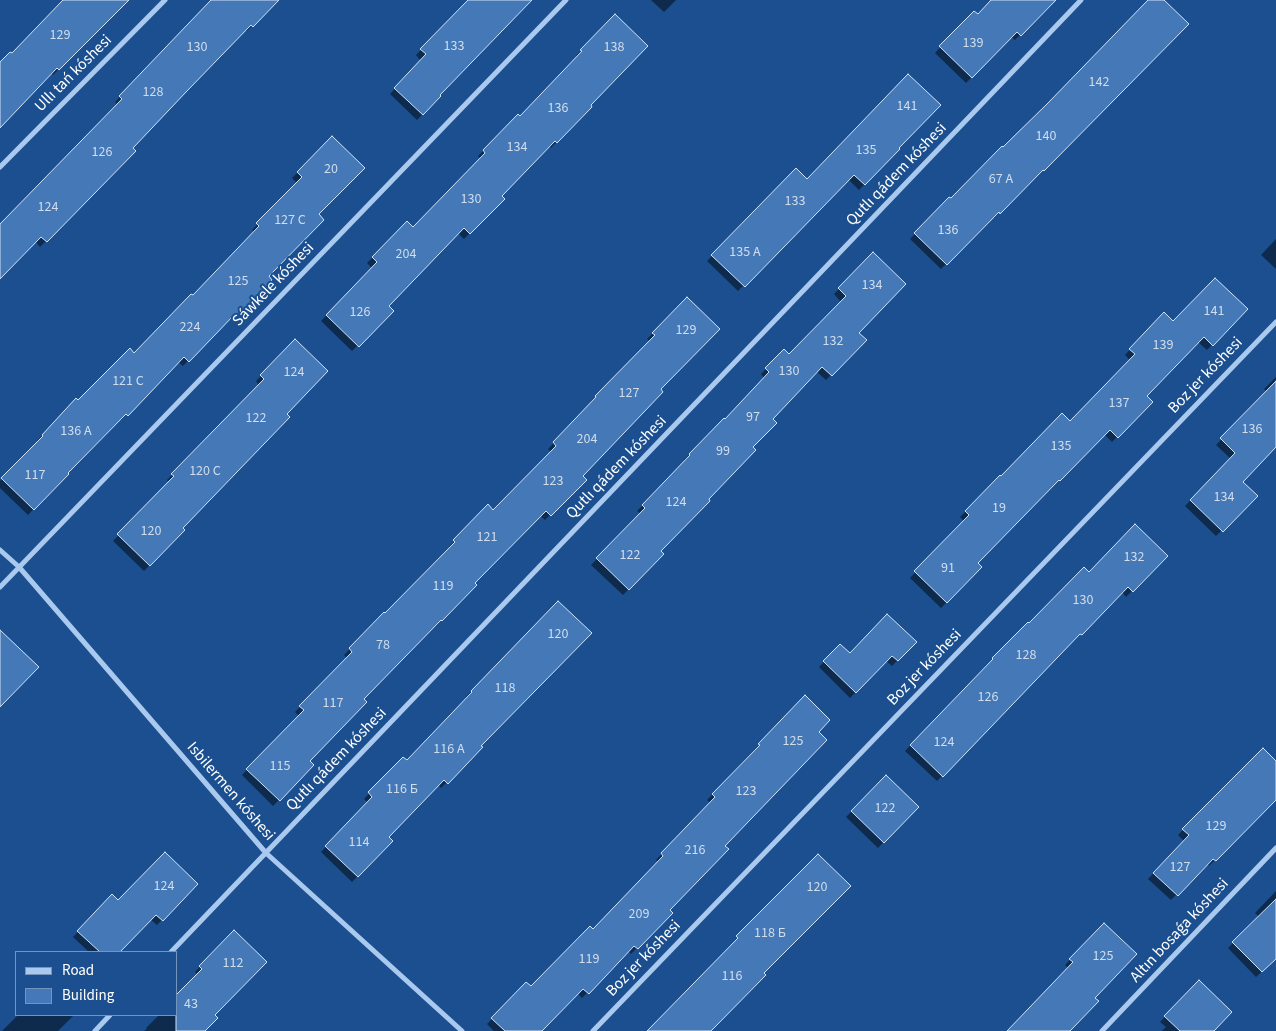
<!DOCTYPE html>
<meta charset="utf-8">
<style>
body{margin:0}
#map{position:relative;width:1276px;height:1031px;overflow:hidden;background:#1b4f8f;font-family:"Source Sans 3",sans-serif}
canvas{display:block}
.legend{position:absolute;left:15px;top:951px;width:162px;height:65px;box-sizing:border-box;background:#1b4f8f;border:1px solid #7695bc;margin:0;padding:6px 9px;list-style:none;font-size:15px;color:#fff}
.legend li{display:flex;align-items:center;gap:10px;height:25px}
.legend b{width:25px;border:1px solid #7695bc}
</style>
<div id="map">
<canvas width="1276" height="1031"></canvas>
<ul class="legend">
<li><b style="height:6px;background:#a9c9ee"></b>Road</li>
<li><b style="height:14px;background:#4478b7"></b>Building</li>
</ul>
</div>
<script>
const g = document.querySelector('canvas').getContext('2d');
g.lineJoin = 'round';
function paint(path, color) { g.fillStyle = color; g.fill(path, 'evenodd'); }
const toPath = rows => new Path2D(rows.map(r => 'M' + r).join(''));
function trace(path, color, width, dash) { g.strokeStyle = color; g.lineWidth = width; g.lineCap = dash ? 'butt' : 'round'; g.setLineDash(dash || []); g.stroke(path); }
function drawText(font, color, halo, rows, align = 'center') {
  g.font = font + ' "Source Sans 3",sans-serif'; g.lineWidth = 4; g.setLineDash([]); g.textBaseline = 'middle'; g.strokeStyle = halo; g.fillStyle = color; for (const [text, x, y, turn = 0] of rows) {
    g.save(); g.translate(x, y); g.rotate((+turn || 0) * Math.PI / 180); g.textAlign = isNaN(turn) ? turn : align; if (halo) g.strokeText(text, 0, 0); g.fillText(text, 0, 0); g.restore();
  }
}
paint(toPath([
 [66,0,127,0,53,75,51,73,0,126,0,63,11,55],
 [216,0,277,0,247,31,245,29,131,148,134,151,40,247,35,241,0,277,0,226,118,105,115,102,197,16],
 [470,0,531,0,438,95,440,96,417,120,390,94,421,61,416,55],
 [651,0,676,0,664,12],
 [993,0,1054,0,1015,40,1011,37,966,83,935,53,974,12,978,16],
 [1149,0,1163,0,1187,24,1038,175,1037,174,994,218,992,217,941,269,910,239,949,199,951,200,1003,149],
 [615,16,589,105,590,107,551,148,549,146,501,196,503,199,464,239,458,233,387,306,392,311,352,351,321,321,372,268,367,263,407,223,413,228,481,159,478,156,518,116,520,117,578,57,576,56],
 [332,138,317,214,267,276,270,280,231,320,229,319,183,366,178,362,121,420,120,419,66,473,67,474,28,515,0,488,0,481,38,442,37,441,71,405,78,402,134,354,193,297,255,232,252,230,297,183,292,178],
 [897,148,898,149,859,190,848,179,738,291,707,261,796,170,807,180],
 [1276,239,1276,269,1261,255],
 [873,254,857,333,865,340,826,380,816,371,771,419,659,551,662,554,623,595,591,565,641,514,637,511,686,462,684,460,724,420,724,421,764,378,761,374,784,351,789,356,841,302,834,294],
 [687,299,659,389,582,477,585,480,545,520,540,515,474,583,475,585,441,620,436,626,435,624,362,699,308,761,313,765,273,806,242,775,299,716,295,712,347,658,344,655,450,548,449,547,488,506,493,511,551,452,548,449,592,403,591,402,650,342,647,339],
 [1246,310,1207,350,1198,342,1146,396,1151,402,1112,442,1104,434,976,563,980,567,941,608,910,578,964,521,960,517,1000,477,1001,478,1070,422,1130,360,1125,355,1164,314,1173,322],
 [295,341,181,528,184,530,144,571,113,541,169,483,167,480,259,385,256,381],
 [1276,377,1276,445,1241,482,1256,496,1216,536,1185,506,1231,459,1216,445,1267,392,1264,389],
 [1166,556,1126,597,1122,592,1075,639,1074,638,937,781,905,751,1029,625],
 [558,603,480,746,481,747,441,788,438,785,387,837,392,841,352,882,321,852,368,803,364,799,403,758,406,762,468,698,466,697],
 [915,642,892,666,886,661,850,698,819,667,840,646,850,655],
 [805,697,668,910,671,913,631,954,628,951,582,998,577,993,541,1031,494,1031,487,1024,526,984,531,988,593,930,659,862,656,860,710,803,707,800],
 [1263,749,1276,762,1276,798,1209,866,1207,863,1171,900,1148,879,1184,841,1178,835],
 [886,777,917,807,878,848,846,817],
 [196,884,157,925,150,919,118,952,89,952,73,937,112,896,118,902],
 [1276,891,1276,958,1256,977,1228,948,1259,917,1255,913],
 [1104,924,1094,998,1069,1031,1009,1031,1068,968,1065,965],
 [234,931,214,1015,204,1031,144,1031,147,1029,146,1028,159,1015,176,1015,198,975,195,972],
 [1199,982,1212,1031,1162,1031,1166,1027,1160,1022],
 [18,1015,74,1015,58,1031,2,1031]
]), '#0007');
const building = toPath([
 [63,0,129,0,59,70,57,68,0,128,0,62,10,52,12,53,63,0],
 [211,0,279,0,253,27,251,25,187,91,133,148,136,151,47,242,41,237,0,279,0,224,122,99,119,96,211,0],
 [468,0,532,0,440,95,441,96,423,115,394,88,426,54,420,49,468,0],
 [991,0,1056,0,1021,36,1017,32,972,78,939,46,974,11,978,14,991,0],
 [1148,0,1164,0,1189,24,1044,171,1043,170,1000,214,999,212,947,265,914,233,949,197,951,198,1002,146,1003,147,1047,104,1148,0],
 [615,14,648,46,591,105,592,107,557,143,555,141,502,196,505,199,470,234,464,228,389,306,394,311,359,347,326,315,377,262,372,257,407,221,413,227,485,153,483,150,518,114,520,116,582,51,580,50,615,14],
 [908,74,941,105,899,148,900,149,865,185,854,175,745,287,711,255,796,168,807,179,908,74],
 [332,136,365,168,319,214,324,220,269,276,272,280,237,316,235,314,189,362,184,357,128,416,126,414,68,473,69,474,34,510,1,478,43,436,42,435,76,398,78,400,130,348,134,353,191,294,193,295,259,226,256,223,302,177,297,172,332,136],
 [873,252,906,284,859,333,867,340,832,376,822,367,773,419,777,423,753,447,756,450,709,499,710,501,661,551,664,554,629,590,596,558,645,508,642,505,690,455,689,454,724,418,725,419,769,372,765,368,784,349,789,354,846,296,838,288,873,252],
 [1215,278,1248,309,1213,346,1204,337,1147,396,1153,402,1118,438,1110,430,1060,481,1059,480,978,563,982,567,947,603,914,571,969,515,965,511,1000,475,1001,476,1062,413,1070,421,1135,354,1129,349,1164,312,1173,321,1215,278],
 [687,297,720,329,661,389,663,392,583,476,587,480,551,516,546,511,475,583,477,585,442,621,441,620,364,699,367,702,310,761,314,765,280,801,246,769,304,710,299,706,352,652,349,648,384,612,385,613,455,542,453,540,488,504,493,510,556,446,553,442,596,397,595,396,655,335,652,333,687,297],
 [295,339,328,371,287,414,290,417,183,528,185,530,150,566,117,534,174,476,171,474,264,379,260,375,295,339],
 [1276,381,1276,447,1243,482,1258,496,1223,532,1190,500,1235,453,1220,438,1276,381],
 [1135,524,1168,556,1133,592,1128,587,1082,635,1080,634,943,777,910,745,993,659,992,658,1028,622,1029,623,1084,567,1089,572,1135,524],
 [558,601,592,633,481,746,483,747,448,784,444,780,389,837,393,841,358,877,325,846,372,797,368,792,403,757,407,760,472,692,471,691,558,601],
 [887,614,917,642,898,661,892,656,856,693,823,661,840,644,850,653,887,614],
 [0,630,39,667,0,707,0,630],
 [805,695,830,720,819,732,827,740,725,846,729,849,670,910,673,913,638,949,634,946,589,994,583,989,542,1031,505,1031,491,1018,526,982,531,986,590,926,593,929,663,856,661,853,715,797,712,794,760,745,758,744,805,695],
 [1263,748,1276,761,1276,800,1216,861,1213,859,1178,896,1153,873,1189,835,1182,829,1263,748],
 [886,775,919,807,884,843,851,811,886,775],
 [165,852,198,884,163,921,156,915,120,952,100,952,77,931,112,894,118,900,165,852],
 [818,854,851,886,764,973,766,975,711,1031,647,1031,738,938,736,936,818,854],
 [1276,899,1276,959,1262,972,1232,942,1276,899],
 [1104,923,1137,954,1095,998,1099,1001,1070,1031,1007,1031,1073,962,1069,959,1104,923],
 [234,930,267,962,215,1015,218,1018,205,1031,176,1031,176,995,202,969,199,966,234,930],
 [1199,980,1232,1012,1214,1031,1180,1031,1164,1016,1199,980]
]);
paint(building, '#4478b7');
trace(building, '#cfe3fa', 1);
trace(toPath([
 [0,167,165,0],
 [0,550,19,567,266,853,462,1031],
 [0,587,566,0],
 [171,952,1081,0],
 [95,1031,110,1015],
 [593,1031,1276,322],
 [1102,1031,1276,848]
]), '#a9c9ee', 5);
drawText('14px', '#d0dded', null, [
 ["129",60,36],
 ["139",973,44],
 ["133",454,47],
 ["130",197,48],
 ["138",614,48],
 ["142",1099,83],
 ["128",153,93],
 ["141",907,107],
 ["136",558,109],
 ["140",1046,137],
 ["134",517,148],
 ["135",866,151],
 ["126",102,153],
 ["20",331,170],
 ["67 А",1001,180],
 ["130",471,200],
 ["133",795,202],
 ["124",48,208],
 ["127 С",290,221],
 ["136",948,231],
 ["135 А",745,253],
 ["204",406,255],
 ["125",238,282],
 ["134",872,286],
 ["141",1214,312],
 ["126",360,313],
 ["224",190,328],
 ["129",686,331],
 ["132",833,342],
 ["139",1163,346],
 ["130",789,372],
 ["124",294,373],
 ["121 С",128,382],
 ["127",629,394],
 ["137",1119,404],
 ["97",753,418],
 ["122",256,419],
 ["136",1252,430],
 ["136 А",76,432],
 ["204",587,440],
 ["135",1061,447],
 ["99",723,452],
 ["120 С",205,472],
 ["117",35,476],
 ["123",553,482],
 ["134",1224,498],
 ["124",676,503],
 ["19",999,509],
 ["120",151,532],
 ["121",487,538],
 ["122",630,556],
 ["132",1134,558],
 ["91",948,569],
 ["119",443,587],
 ["130",1083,601],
 ["120",558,635],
 ["78",383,646],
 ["128",1026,656],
 ["118",505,689],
 ["126",988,698],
 ["117",333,704],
 ["125",793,742],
 ["124",944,743],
 ["116 А",449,750],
 ["115",280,767],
 ["116 Б",402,790],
 ["123",746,792],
 ["122",885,809],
 ["129",1216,827],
 ["114",359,843],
 ["216",695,851],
 ["127",1180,868],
 ["124",164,887],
 ["120",817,888],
 ["209",639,915],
 ["118 Б",770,934],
 ["125",1103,957],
 ["119",589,960],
 ["112",233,964],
 ["116",732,977],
 ["43",191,1005]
]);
drawText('16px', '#fff', '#1b4f8f', [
 ["Ullı tań kóshesi",74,74,-45],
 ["Qutlı qádem kóshesi",897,175,-46],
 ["Sáwkele kóshesi",274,285,-46],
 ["Boz jer kóshesi",1206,376,-46],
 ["Qutlı qádem kóshesi",617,468,-46],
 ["Boz jer kóshesi",925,668,-46],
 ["Qutlı qádem kóshesi",337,760,-46],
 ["Isbilermen kóshesi",230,792,49],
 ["Altın bosaǵa kóshesi",1180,931,-47],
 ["Boz jer kóshesi",644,959,-46]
]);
</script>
